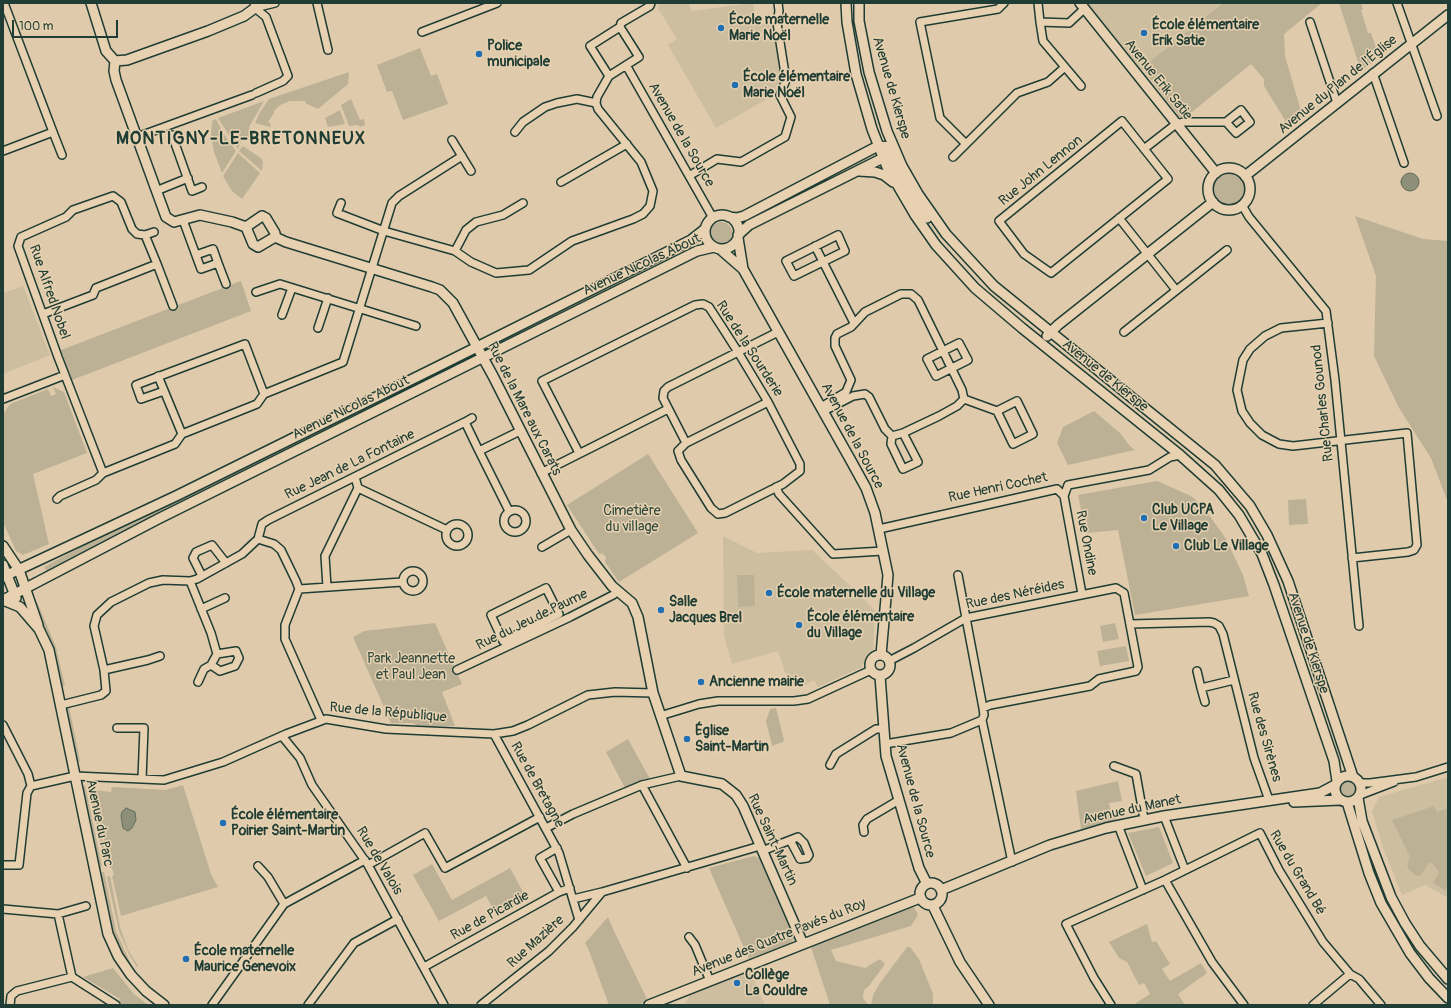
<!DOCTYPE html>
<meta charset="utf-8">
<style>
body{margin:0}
#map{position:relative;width:1451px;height:1008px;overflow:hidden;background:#dfcbab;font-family:Pangolin,sans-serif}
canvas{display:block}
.frame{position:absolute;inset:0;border:4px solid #1f3d34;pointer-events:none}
.scale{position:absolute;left:12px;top:20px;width:106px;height:18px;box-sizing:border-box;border:2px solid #1f3d34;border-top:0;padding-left:5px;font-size:12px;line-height:14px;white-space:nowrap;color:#1f3d34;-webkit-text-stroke:3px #e7d1b0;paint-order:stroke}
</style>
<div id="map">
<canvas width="1451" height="1008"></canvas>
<div class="frame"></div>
<div class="scale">100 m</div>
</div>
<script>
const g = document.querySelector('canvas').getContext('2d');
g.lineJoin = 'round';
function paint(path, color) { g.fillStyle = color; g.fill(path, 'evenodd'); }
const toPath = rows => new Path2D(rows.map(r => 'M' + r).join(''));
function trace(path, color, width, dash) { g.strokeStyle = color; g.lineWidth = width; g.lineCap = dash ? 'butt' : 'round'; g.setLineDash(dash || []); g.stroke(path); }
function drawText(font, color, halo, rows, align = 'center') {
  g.font = font + ' Pangolin,sans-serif'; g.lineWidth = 3; g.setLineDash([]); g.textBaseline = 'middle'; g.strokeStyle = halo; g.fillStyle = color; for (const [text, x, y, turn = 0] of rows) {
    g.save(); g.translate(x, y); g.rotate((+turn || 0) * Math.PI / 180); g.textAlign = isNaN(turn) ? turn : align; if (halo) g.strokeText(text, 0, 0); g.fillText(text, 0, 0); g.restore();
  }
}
paint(toPath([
 [658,3,689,3,691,11,753,3,757,25,772,23,782,80,777,88,776,94,716,128,668,45,677,39,659,10],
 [1080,3,1223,3,1136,73],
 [23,286,50,355,3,374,3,293],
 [723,536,757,553,812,550,858,593,875,611,873,650,865,658,862,667,818,687,814,680,803,686,789,684,778,651,732,664,724,636],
 [1448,777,1448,898,1425,885,1402,895,1383,848,1372,811,1379,797],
 [750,971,765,1005,684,1005,690,995]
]), '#cdbea0');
paint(toPath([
 [1223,3,1322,3,1284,34,1285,56,1303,118,1290,128,1264,86,1264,79,1251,64,1182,120,1142,68],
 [1339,3,1361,3,1363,9,1361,10,1368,33,1371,33,1379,57,1361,71],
 [420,48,431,76,437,74,448,104,403,120,392,91,387,92,377,65],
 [349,72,348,84,318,109,305,103,306,101,290,101,280,105,273,112,274,113,268,122,271,124,270,127,255,123,260,112,269,99],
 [351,99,360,120,364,119,365,125,361,127,357,125,349,126,341,105],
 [264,101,249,127,251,136,250,138,242,139,238,149,218,118],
 [340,110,345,124,328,127,325,118],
 [216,119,223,133,236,151,222,173,214,152,211,136,212,121],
 [243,146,262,159,263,163,262,171,239,151],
 [238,153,260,173,242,199,232,191,223,176],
 '1213 190a16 16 0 1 1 32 0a16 16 0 1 1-32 0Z',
 [1355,216,1423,239,1448,241,1448,503,1431,458,1399,408,1374,356,1376,276],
 '710 233a11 11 0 1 1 22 0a11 11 0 1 1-22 0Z',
 [241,281,251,311,72,380,61,350],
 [460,360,461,362,396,397,48,573,44,567,105,534],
 [53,387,64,392,87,453,33,474,49,544,23,555,16,551,3,522,3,415,10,404,48,389,51,396,56,394],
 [1094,411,1120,433,1130,446,1135,450,1068,465,1057,443,1063,427],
 [648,454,698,533,619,582,605,562,606,557,602,553,599,554,567,505],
 [1157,481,1191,496,1202,505,1226,539,1243,575,1249,596,1135,615,1118,530,1086,533,1078,495],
 [1306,499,1308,524,1289,525,1288,500],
 [737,575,754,575,755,606,738,607],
 [37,602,56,647,65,686,60,687,34,603],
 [435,623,462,684,442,692,455,726,419,727,413,723,391,723,353,637,364,631],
 [1115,623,1119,639,1103,642,1100,626],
 [1126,646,1129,661,1100,666,1097,651],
 [69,706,80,761,76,762,65,709],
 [776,708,784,740,783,742,772,746,766,721,770,709],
 [628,739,650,779,625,788,606,752],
 [90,781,108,867,106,868,88,782],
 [1118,781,1122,801,1109,803,1111,813,1114,812,1116,820,1081,829,1076,791],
 '1340 790a8 8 0 1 1 16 0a8 8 0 1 1-16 0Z',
 [85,785,102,866,101,866,101,870,99,871,82,791],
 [183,785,211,874,218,887,121,916,112,876,114,875,112,868,110,868,94,790,111,792,112,787,166,790],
 [1434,806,1437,812,1448,808,1448,885,1445,891,1433,882,1438,875,1438,870,1431,862,1428,864,1421,875,1417,876,1409,870,1407,864,1410,857,1392,820],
 [1159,827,1173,863,1146,876,1128,833],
 [754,856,759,858,794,939,789,944,749,959,709,868],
 [432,864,452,900,510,868,527,899,497,916,486,896,439,921,413,875],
 [104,872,116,931,133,969,131,970,126,963,113,937,99,873],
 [110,876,120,927,128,950,138,966,137,967,129,954,119,931,107,877],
 [914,907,918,915,911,926,831,950,836,961,865,968,880,959,885,964,869,986,864,990,863,998,868,1005,830,1005,810,944],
 [608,917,613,929,648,1001,637,1005,609,1005,588,948,585,943],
 [1147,924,1152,942,1156,941,1170,964,1162,969,1170,981,1201,963,1207,973,1178,994,1185,1005,1133,1005,1150,994,1144,983,1139,985,1127,962,1119,958,1109,942],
 [907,947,910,947,919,959,933,994,933,1005,871,1005,873,995,880,983],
 [113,968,134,994,148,1005,122,1005,119,1001,120,999,83,977]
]), '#bcb195');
const water = toPath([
 '1401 182a9 9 0 1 1 18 0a9 9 0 1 1-18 0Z',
 [126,808,135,812,136,820,132,828,128,831,123,828,121,816,122,812,126,808]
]);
paint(water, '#8d8f79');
trace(water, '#616e5d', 1);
const street = toPath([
 [317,3,328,50],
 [1038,3,1040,22,1069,23,1084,9],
 [1397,3,1437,116],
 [255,8,266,17,288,76,283,81,256,93],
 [255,8,275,3],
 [1040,22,1043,41,1081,86],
 [1310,22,1337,103],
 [620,27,639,57,609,76,590,46,620,27],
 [620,27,621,23,650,6,651,3],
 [422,32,497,3],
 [626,65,713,218],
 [1373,73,1404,163],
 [1122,121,1168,179,1051,273,1024,254,999,221,1122,121],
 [53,132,62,155],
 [515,132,523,122,545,107,557,103,577,99,596,103],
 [172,135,192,191,202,187],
 [137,137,252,95],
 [452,140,471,171],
 [966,144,940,118,920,22,998,9,1004,3],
 [1144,149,1176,124,1184,122,1226,122,1236,133,1250,122,1241,110,1226,122],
 [3,151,53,132,4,3],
 [953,157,1017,93,1048,82,1065,67],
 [689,176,717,159,741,162,785,137,791,117,780,95,786,80,777,23,779,11,778,3],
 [561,182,627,144],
 [156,191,188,178],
 [341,203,337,213,384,231,455,251,471,262,496,273,529,270,572,241,633,219,643,214,650,206,653,191,641,162,598,109,596,103,597,97,609,76],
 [1242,205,1249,217,1326,311,1335,380,1359,626],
 [1119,218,1176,290],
 [183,220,201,269,218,263,213,249,196,255],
 [154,232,145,235,137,234,132,229,121,202,113,196,73,210,66,217,21,237,18,246,58,357,103,473,175,444,182,434,257,404,264,394,343,362,392,203,399,196,462,156],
 [838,235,845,251,794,276,786,261,838,235],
 [815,246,854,323],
 [455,251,466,230,476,222,503,215,523,203],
 [218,263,226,284],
 [157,264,173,306],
 [256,292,280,284,416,326],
 [43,314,93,295,96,288,157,264,145,235],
 [282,315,292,288],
 [1328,323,1281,328,1265,336,1250,349,1243,360,1237,390,1242,411,1250,423,1262,435,1279,444,1293,446,1407,433,1417,545,1414,550,1408,552,1352,558],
 [318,328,328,298],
 [1124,332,1227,250],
 [959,343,968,360,936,376,927,359,959,343],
 [158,376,182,434],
 [164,391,141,399,136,385,245,344,264,394],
 [3,399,65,375],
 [964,399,997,411,1013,444,1033,434,1017,401,997,411],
 [821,407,846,392,851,380,835,346,835,338,837,334,851,327,865,312,901,294,911,294,918,300,962,390,964,399,957,406,939,416,903,433,892,436,885,429,869,397,865,394,853,396,824,411],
 [465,422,472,418],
 [892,436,891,444,903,469,918,462,903,433],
 [686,443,768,402],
 [479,451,509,511],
 [579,453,542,381,695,305,703,304,709,307,722,327,738,352,768,402,800,464,800,471,783,484,725,513,718,514,711,508,681,460,678,451,686,443,663,398,664,391,668,387,778,332],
 [541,473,668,409],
 [776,487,779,494,833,554,883,551],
 [358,488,447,530],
 [1064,496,1068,485,1149,470,1170,457,1180,455],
 [57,499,60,496,96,480,103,473],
 '504 521a11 11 0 1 1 22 0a11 11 0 1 1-22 0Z',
 '446 535a11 11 0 1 1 22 0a11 11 0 1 1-22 0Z',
 [879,529,1057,489,1064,496,1082,594],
 [258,539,262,524,268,520,465,422,479,451,520,431],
 [542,547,571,530],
 '403 581a10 10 0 1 1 20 0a10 10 0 1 1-20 0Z',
 [202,576,193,558,196,552,212,545,226,563],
 [190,581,211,633,217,654,211,665,220,671,235,666,239,658,236,651,217,654],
 [327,587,325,556,358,488,355,477],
 [546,588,559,614,503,641,491,615,546,588],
 [299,589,402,582],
 [201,609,225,598],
 [1130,624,1209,622,1214,623,1219,626,1223,634,1254,758,1269,800],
 [889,661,914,648,966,618,1116,588,1124,593,1138,667,1136,671,1099,679,1090,686,990,705,983,708,966,618,958,575],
 [104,670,148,660,160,656],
 [457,670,570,617,613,595,618,591],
 [1197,671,1201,688,1234,680],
 [198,682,204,669,211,665],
 [1201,688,1205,702],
 [61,705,101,695,106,691,104,670,94,626,97,615,111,602,149,583,163,580,190,581,197,579,242,554,258,539,274,544,281,550,296,581,299,589,285,625,285,639,321,720],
 [660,716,699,704,718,701,794,701,808,699,871,670],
 [982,720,1012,862],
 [3,725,28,774,31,786],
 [117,728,144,728,142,779],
 [494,734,559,853,579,920],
 [282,736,300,758,312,785,368,865,444,1005],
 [885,744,951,733,982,720,984,715,983,708],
 [830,765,836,754,876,729,883,729],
 [1114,766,1136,774,1144,819],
 [1359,783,1370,783,1416,777,1448,767],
 [642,785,687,868],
 [1360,795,1394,782],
 [1164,816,1185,870],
 [1118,825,1143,890],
 [546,828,573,814,642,785,681,776],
 [864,832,863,825,867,819,899,800],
 [557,848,540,858,559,892],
 [762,851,798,837,804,843,809,855,807,858,800,859,790,840],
 [3,865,19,865,27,793,31,786,75,776,164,780,223,762,286,734,326,719,386,729,494,734,513,731,528,725,588,695,615,692,653,693],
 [368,865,425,833,445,868,540,817],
 [258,866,268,877,284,904],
 [1165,880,1212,962,1244,1005],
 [573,899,602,892],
 [3,909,58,914,86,906],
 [58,914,72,977,116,1005],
 [689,937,695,945,710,981],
 [424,967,559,892,570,888],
 [10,1005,11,996,17,991,72,977],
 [212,1005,284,904,365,860],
 [308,1005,354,943,398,919],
 [481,1005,549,951,573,927,602,892,760,846],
 [1111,1005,1094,978,1066,924,1165,880,1260,833,1279,870,1323,942,1350,974,1359,979,1381,1005],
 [1313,1005,1350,974]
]);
const secondary = toPath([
 [91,3,106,51,115,61,127,60,208,31,244,16,255,8,256,3],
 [846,3,847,22,856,74,872,129,887,167,915,215,936,245,975,288,1022,328,1180,455,1219,490,1239,515,1262,554,1274,585,1334,761,1337,781],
 [859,3,859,21,869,72,887,131,902,166,918,194,946,234,994,286,1215,465,1250,506,1267,535,1288,581,1353,777],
 [1080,3,1216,173],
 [115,61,114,71,116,80,166,217,174,222,200,215,232,222,246,227],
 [884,150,890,156,905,186,927,218],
 '1208 189a21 21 0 1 1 42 0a21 21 0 1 1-42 0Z',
 [859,171,875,172,884,175,893,182],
 [1245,176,1448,15],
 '705 232a17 17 0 1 1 34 0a17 17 0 1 1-34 0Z',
 [262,216,266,218,275,233,275,237,258,247,253,244,246,227,262,216],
 [729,217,737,218,744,216,878,146,893,147],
 [738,235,749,225,883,158,886,155],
 [275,237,286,242,432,287,440,290,453,303,493,376,571,530,588,555,612,586,632,603,638,617,653,693,681,776,722,784,736,795,743,806,803,944],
 [738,238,743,269,850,459,866,488,875,513,888,575,881,655],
 [720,249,743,269],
 [1047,336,1058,325,1213,202],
 [3,546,19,570,38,625],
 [3,565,16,598],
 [3,577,176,496,439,366,691,240,705,229],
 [3,600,158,519,697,251,714,247],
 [3,600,20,607,39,629,49,650,108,934,118,956,131,975,146,991,164,1005],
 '870 665a10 10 0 1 1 20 0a10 10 0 1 1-20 0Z',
 [880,676,886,756,919,868,927,884],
 '1335 789a13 13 0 1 1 26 0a13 13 0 1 1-26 0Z',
 [1358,798,1362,821,1391,897,1405,923,1420,946,1448,979],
 [1294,802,1340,800],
 [1347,802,1369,873,1381,903,1410,953,1429,978,1448,998],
 '920 894a11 11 0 1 1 22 0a11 11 0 1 1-22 0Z',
 [941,890,1050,845,1106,828,1164,816,1320,793,1335,785],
 [933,906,960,962,989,1005],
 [649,1005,920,898]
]);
trace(street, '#1f3d34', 10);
trace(secondary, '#1f3d34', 12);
trace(street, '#e7d1b0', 7);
trace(secondary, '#e7d1b0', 9);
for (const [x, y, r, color] of [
 [721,28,4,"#1f6fb2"],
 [1144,33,4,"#1f6fb2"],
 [479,54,4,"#1f6fb2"],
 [735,85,4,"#1f6fb2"],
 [1144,518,4,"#1f6fb2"],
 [1176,546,4,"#1f6fb2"],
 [769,593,4,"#1f6fb2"],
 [661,610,4,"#1f6fb2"],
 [799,625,4,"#1f6fb2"],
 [701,682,4,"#1f6fb2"],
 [687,739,4,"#1f6fb2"],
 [223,823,4,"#1f6fb2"],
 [186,959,4,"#1f6fb2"],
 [737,983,4,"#1f6fb2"]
]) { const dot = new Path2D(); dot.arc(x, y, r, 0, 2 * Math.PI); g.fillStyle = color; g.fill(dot); trace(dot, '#e7d1b0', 1.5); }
drawText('bold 14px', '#1f3d34', '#e7d1b0', [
 ["École maternelle",729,20],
 ["Marie Noël",729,36],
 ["École élémentaire",1152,25],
 ["Erik Satie",1152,41],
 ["Police",487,46],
 ["municipale",487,62],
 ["École élémentaire",743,77],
 ["Marie Noël",743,93],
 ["Club UCPA",1152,510],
 ["Le Village",1152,526],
 ["Club Le Village",1184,546],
 ["École maternelle du Village",777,593],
 ["Salle",669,602],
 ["Jacques Brel",669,618],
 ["École élémentaire",807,617],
 ["du Village",807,633],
 ["Ancienne mairie",709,682],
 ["Église",695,731],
 ["Saint-Martin",695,747],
 ["École élémentaire",231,815],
 ["Poirier Saint-Martin",231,831],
 ["École maternelle",194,951],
 ["Maurice Genevoix",194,967],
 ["Collège",745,975],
 ["La Couldre",745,991]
], 'left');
drawText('14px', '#1f3d34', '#e7d1b0', [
 ["Avenue Erik Satie",1158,80,51],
 ["Avenue du Plan de l'Église",1338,85,-39],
 ["Avenue de Kierspe",891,88,74],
 ["Avenue de la Source",681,135,60],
 ["Rue John Lennon",1041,171,-39],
 ["Avenue Nicolas About",642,265,-25],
 ["Rue Alfred Nobel",49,292,71],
 ["Rue de la Sourderie",749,349,57],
 ["Avenue de Kierspe",1105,376,39],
 ["Rue Charles Gounod",1323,403,-96],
 ["Avenue Nicolas About",351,408,-26],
 ["Rue de la Mare aux Carats",524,409,63],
 ["Avenue de la Source",852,436,62],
 ["Rue Jean de La Fontaine",350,465,-26],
 ["Rue Henri Cochet",998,488,-12],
 ["Rue Ondine",1086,543,79],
 ["Rue des Néréides",1015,595,-12],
 ["Rue du Jeu de Paume",532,620,-26],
 ["Avenue de Kierspe",1308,643,72],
 ["Rue de la République",388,713,5],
 ["Rue des Sirènes",1264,737,74],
 ["Rue de Bretagne",537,785,61],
 ["Avenue de la Source",915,801,75],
 ["Avenue du Manet",1132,810,-12],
 ["Avenue du Parc",99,823,78],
 ["Rue Saint-Martin",772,840,65],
 ["Rue de Valois",379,861,59],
 ["Rue du Grand Bé",1297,873,59],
 ["Rue de Picardie",490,916,-29],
 ["Avenue des Quatre Pavés du Roy",779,938,-22],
 ["Rue Mazière",536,942,-42]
]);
drawText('14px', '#2f493e', '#e7d1b0', [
 ["Cimetière",632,511],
 ["du village",632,527],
 ["Park Jeannette",411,659],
 ["et Paul Jean",411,675]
]);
g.letterSpacing = '1px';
drawText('bold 18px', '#1f3d34', '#e7d1b0', [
 ["MONTIGNY-LE-BRETONNEUX",241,139]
]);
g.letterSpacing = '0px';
</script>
